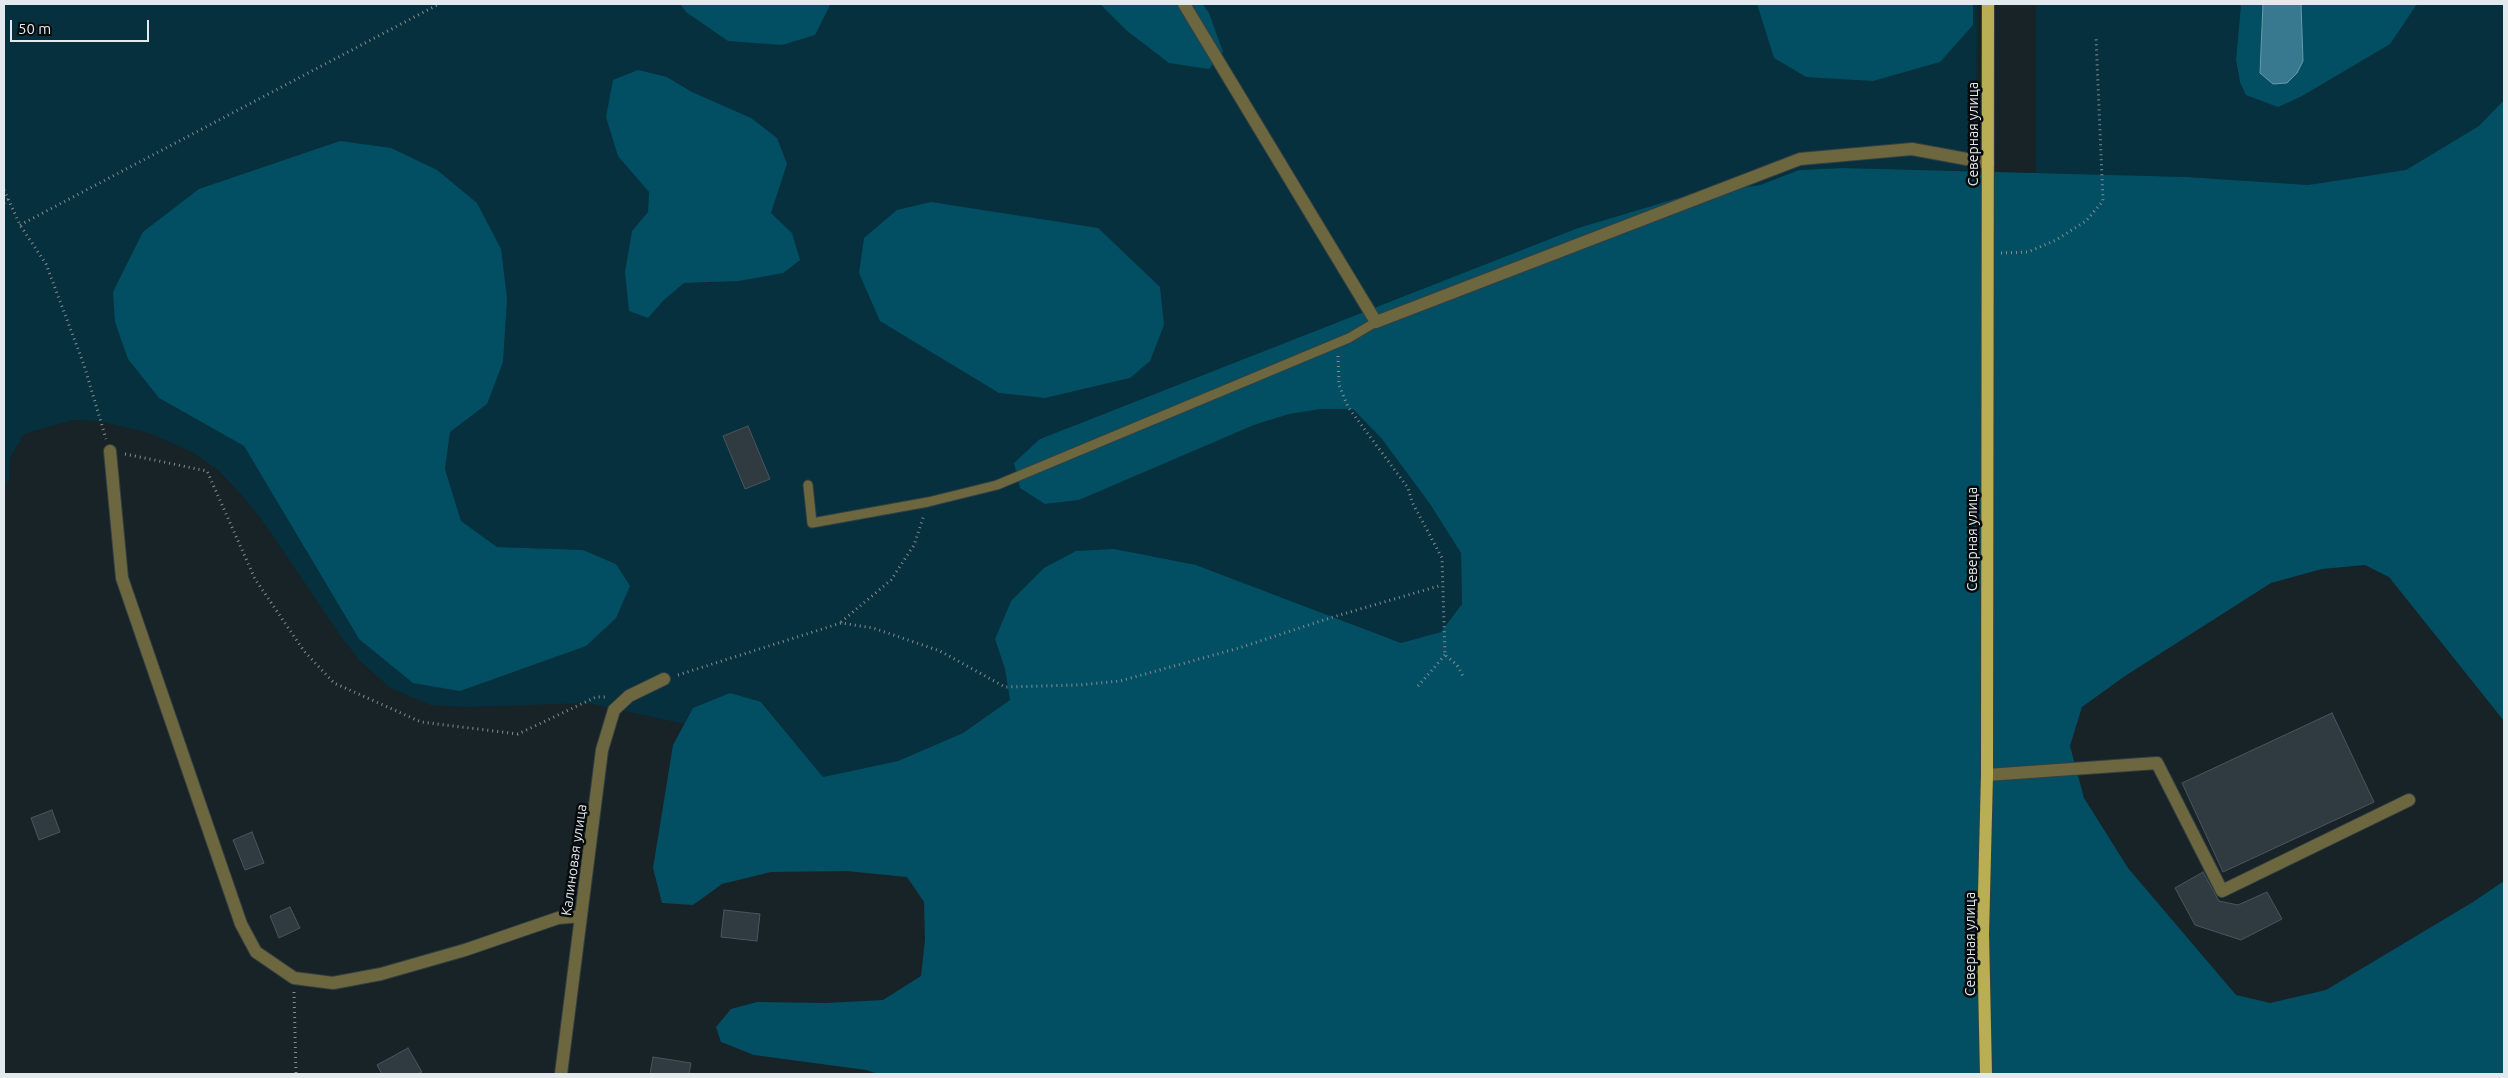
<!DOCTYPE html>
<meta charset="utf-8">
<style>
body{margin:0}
#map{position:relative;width:2508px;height:1078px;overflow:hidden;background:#172327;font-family:Ubuntu,sans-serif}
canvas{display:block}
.frame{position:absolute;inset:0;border:5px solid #e3eaed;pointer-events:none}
.scale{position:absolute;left:10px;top:20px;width:139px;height:22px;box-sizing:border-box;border:2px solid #e3eaed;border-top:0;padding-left:6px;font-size:15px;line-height:18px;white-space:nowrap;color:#e3eaed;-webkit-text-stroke:4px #070b0d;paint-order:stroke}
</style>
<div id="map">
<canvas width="2508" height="1078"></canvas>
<div class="frame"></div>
<div class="scale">50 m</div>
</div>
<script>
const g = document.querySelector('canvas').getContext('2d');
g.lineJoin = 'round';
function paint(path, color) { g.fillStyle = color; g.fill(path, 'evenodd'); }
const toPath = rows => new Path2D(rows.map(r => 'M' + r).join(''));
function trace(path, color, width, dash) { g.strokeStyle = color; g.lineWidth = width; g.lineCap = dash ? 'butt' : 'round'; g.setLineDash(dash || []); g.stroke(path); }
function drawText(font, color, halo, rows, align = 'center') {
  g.font = font + ' Ubuntu,sans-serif'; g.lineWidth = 5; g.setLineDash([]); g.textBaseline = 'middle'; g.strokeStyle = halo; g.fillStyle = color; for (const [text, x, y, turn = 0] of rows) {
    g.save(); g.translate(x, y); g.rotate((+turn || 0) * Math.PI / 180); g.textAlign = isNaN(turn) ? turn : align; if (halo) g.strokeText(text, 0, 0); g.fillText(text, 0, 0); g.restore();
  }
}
paint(toPath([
 [4,4,680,4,686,12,815,35,830,4,1100,4,1126,30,1222,51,1209,13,1203,4,1757,4,1774,58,1806,77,1973,25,1973,4,1977,4,1976,171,1843,168,1799,170,1760,185,1685,196,1578,228,1040,439,1045,504,1079,500,1254,425,1289,414,1321,409,1353,409,1382,439,1430,504,1461,553,1462,604,1442,632,1401,643,1196,565,1044,568,1011,601,995,639,1005,669,1010,700,963,733,898,761,823,777,762,702,693,708,684,724,588,703,466,707,430,705,389,687,360,661,342,638,267,527,242,495,218,470,192,452,149,433,99,421,73,420,24,434,10,458,9,479,4,488],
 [667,77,692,92,787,164,771,213,792,233,711,283,684,283,664,300,648,318,629,311,632,231,648,212,649,192,636,175],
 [128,359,487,404,450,432,445,469,461,521,497,547,583,550,616,564,359,639,244,446,159,398],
 [1130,378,1045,398,999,393],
 [2036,4,2241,4,2236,60,2238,74,2302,96,2417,4,2504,4,2504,100,2480,126,2406,170,2308,185,2187,177,2036,173]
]), '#06303d');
paint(toPath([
 [680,4,830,4,830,5,815,35,782,45,728,41,686,12],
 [1100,4,1203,4,1209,13,1223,52,1209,69,1169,63,1126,30],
 [1757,4,1973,4,1973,25,1940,62,1873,81,1806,77,1774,58],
 [2241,4,2263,4,2260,73,2273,84,2287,83,2303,61,2301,4,2417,4,2390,44,2302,96,2278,107,2246,95,2240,82,2236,60],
 [638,70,667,77,692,92,751,118,777,138,787,164,771,213,792,233,800,260,783,273,739,281,684,283,664,300,648,318,629,311,625,272,632,231,648,212,649,192,618,156,606,117,613,80],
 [2504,100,2504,721,2389,577,2365,565,2322,569,2271,583,2125,676,2082,707,2070,746,2084,798,2128,868,2236,995,2270,1003,2326,990,2473,902,2504,881,2504,1074,878,1074,866,1070,754,1055,721,1042,716,1027,731,1009,757,1002,826,1003,883,1000,921,976,925,940,924,902,907,877,846,871,771,872,722,884,693,905,662,903,653,868,673,745,693,708,730,693,761,702,823,777,898,761,963,733,1010,700,1005,669,995,639,1011,601,1044,568,1076,551,1114,549,1196,565,1401,643,1441,632,1462,604,1461,553,1430,504,1382,439,1353,409,1321,409,1289,414,1254,425,1079,500,1045,504,1020,488,1014,463,1040,439,1578,228,1685,196,1760,185,1799,170,1843,168,2187,177,2308,185,2406,170,2479,126],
 [340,141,391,148,437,170,477,203,501,249,507,298,503,362,487,404,450,432,445,469,461,521,497,547,583,550,616,564,630,586,616,618,586,646,460,691,413,683,359,639,244,446,159,398,128,359,115,322,113,292,143,232,199,189],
 [931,202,1098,228,1160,287,1164,325,1150,361,1130,378,1045,398,999,393,880,321,859,273,864,238,897,210]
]), '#024f64');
const water = toPath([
 [2263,4,2301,4,2303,61,2297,73,2287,83,2273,84,2260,73,2263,4]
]);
paint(water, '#39798f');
trace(water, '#6c9bab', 1);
const building = toPath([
 [748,426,770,479,745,489,723,436,748,426],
 [2332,713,2374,802,2223,872,2182,783,2332,713],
 [52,810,60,832,39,840,31,818,52,810],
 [252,832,264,863,245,870,233,840,252,832],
 [2203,872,2219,901,2238,905,2267,892,2282,919,2241,940,2195,925,2175,888,2203,872],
 [290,907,300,928,279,938,270,916,290,907],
 [724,910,760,914,757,941,721,937,724,910],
 [408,1048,422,1072,417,1074,382,1074,377,1065,408,1048],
 [653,1057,691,1063,689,1074,650,1074,653,1057]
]);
paint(building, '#2f3b40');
trace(building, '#49565b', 1);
const lane = toPath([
 [808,485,812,523,928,502,997,485,1349,338,1376,322]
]);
const street = toPath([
 [1184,4,1376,322,1800,159,1912,149,1988,163],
 [110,451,122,578,241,924,256,952,294,978,333,983,381,974,465,950,558,918,581,916],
 [1987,775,2157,763,2222,891,2409,800],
 [561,1074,602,750,614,710,629,696,664,679]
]);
const primary = toPath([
 [1986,1074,1983,934,1987,775,1988,4]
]);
trace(lane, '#343f43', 11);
trace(street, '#343f43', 14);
trace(primary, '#343f43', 14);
trace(toPath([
 [4,190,20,225,46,264,84,365,106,439],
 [4,203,8,199],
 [20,225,439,4],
 [2001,253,2028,252,2056,240,2086,221,2103,201,2096,37],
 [1338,356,1339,385,1348,407,1408,488,1412,502,1442,558,1445,655,1457,665,1463,676],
 [125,454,207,471,255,579,304,651,334,683,421,722,518,734,596,697,606,697],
 [841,622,891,580,914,545,924,515],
 [678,675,841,623,873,628,940,651,1005,687,1079,685,1120,681,1239,648,1333,617,1442,585],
 [1418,686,1445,655],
 [294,992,296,1074]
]), '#838d90', 3, [1, 4]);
trace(lane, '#6c673e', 9);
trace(street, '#6c673e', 12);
trace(primary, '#b9ae53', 12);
drawText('14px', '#e3eaed', '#070b0d', [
 ["Северная улица",1973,134,-90],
 ["Северная улица",1972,539,-90],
 ["Калиновая улица",574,860,-82],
 ["Северная улица",1970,944,-90]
]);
</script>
